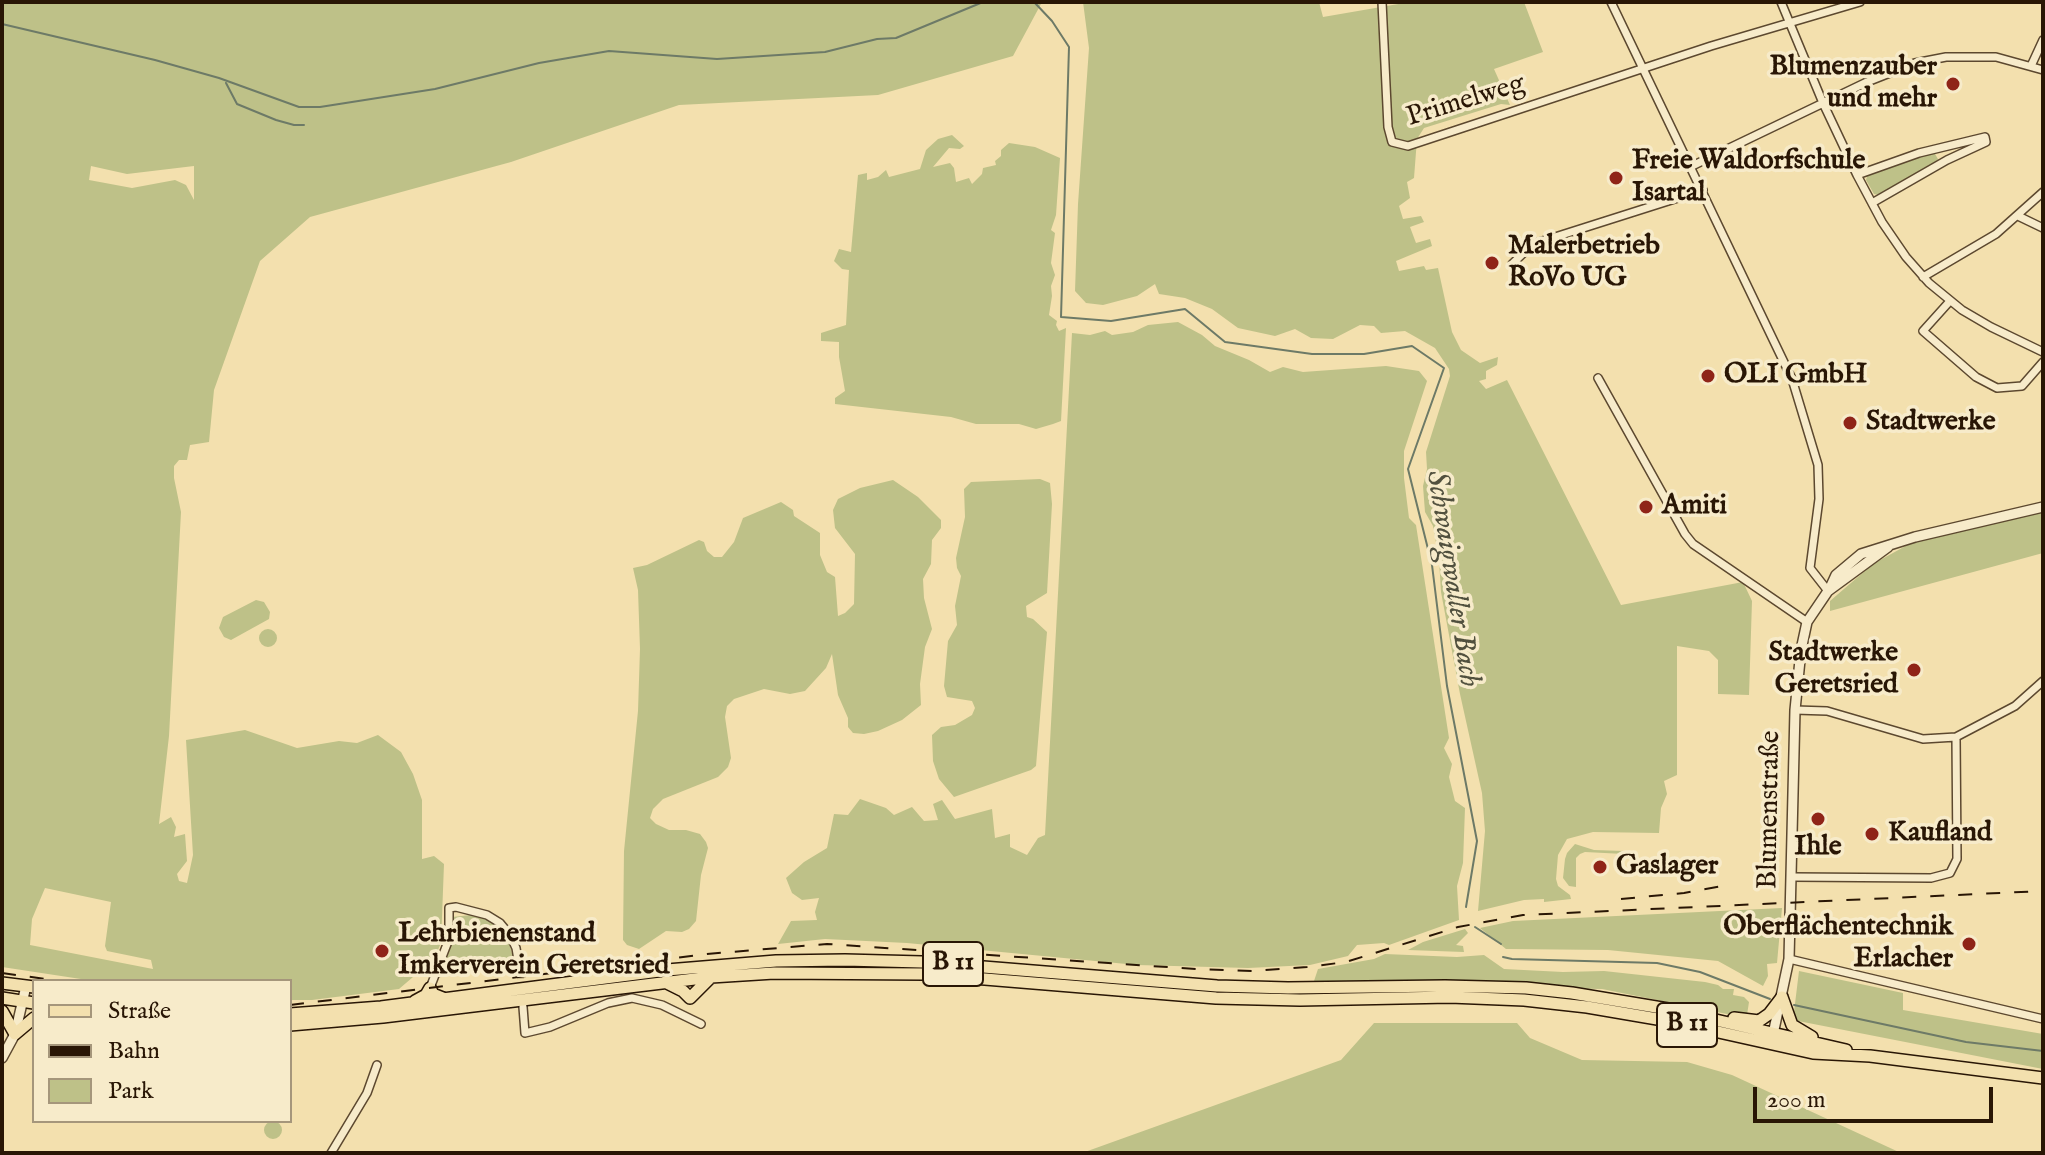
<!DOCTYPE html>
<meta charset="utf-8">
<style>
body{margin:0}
#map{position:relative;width:2045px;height:1155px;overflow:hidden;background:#f3e0ae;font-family:"IM FELL English",serif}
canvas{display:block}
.frame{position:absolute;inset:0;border:4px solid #291605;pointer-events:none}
.legend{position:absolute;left:32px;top:979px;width:260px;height:144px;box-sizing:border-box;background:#f7ebca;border:2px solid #a5967b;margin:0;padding:10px 14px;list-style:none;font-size:24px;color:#291605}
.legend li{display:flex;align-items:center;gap:16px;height:40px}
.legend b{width:40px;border:2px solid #a5967b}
.scale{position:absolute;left:1753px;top:1087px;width:240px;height:36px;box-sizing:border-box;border:4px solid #291605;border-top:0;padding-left:10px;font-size:24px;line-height:28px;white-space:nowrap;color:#291605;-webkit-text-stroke:6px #f7ebca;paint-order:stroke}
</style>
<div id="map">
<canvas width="2045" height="1155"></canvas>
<div class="frame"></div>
<ul class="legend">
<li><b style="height:10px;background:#f3e0ae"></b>Straße</li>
<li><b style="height:10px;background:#291605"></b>Bahn</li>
<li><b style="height:22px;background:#bec188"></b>Park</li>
</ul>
<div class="scale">200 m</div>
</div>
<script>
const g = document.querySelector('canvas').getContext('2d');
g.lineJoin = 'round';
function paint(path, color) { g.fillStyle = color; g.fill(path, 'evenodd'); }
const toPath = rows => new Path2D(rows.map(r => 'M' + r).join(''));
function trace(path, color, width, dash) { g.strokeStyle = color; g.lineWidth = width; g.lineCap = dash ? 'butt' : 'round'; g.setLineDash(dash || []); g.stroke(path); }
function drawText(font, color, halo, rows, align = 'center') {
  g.font = font + ' "IM FELL English",serif'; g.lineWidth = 7; g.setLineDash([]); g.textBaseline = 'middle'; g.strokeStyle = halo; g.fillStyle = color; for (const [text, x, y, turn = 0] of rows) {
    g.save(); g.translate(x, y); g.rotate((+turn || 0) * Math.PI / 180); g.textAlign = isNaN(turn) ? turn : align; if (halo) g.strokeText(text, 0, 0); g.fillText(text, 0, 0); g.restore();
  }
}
paint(toPath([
 [2,2,1042,2,1013,56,878,95,679,105,511,162,310,217,260,261,214,390,209,442,190,445,187,460,179,460,174,466,174,478,181,512,169,736,159,824,171,817,176,827,174,837,185,834,187,861,177,874,179,881,187,883,193,855,186,740,245,730,297,748,339,741,357,743,378,735,401,752,413,774,422,800,422,859,434,856,444,864,441,943,426,977,413,977,399,989,312,1000,290,1000,290,981,94,981,2,967],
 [91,166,127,174,194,166,194,200,186,185,175,180,132,188,89,180],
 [45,888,111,902,105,946,107,951,151,960,153,969,30,945,32,919],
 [1083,2,1319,2,1323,17,1410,2,1524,2,1543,52,1494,69,1510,105,1501,104,1424,128,1417,139,1414,178,1407,182,1410,198,1399,206,1403,219,1421,216,1424,222,1410,227,1416,243,1430,239,1432,246,1396,261,1399,271,1424,266,1426,270,1438,268,1452,332,1461,350,1480,363,1498,357,1497,365,1486,371,1486,379,1479,381,1486,389,1507,380,1621,605,1743,582,1752,601,1749,695,1718,694,1718,660,1709,651,1677,646,1677,775,1664,781,1667,794,1661,808,1659,833,1593,832,1567,839,1558,855,1556,879,1558,886,1570,895,1571,899,1544,902,1544,899,1524,900,1478,911,1485,831,1482,793,1460,694,1441,592,1439,559,1433,526,1425,512,1423,486,1427,469,1426,452,1450,376,1449,369,1435,348,1405,331,1381,333,1374,326,1360,325,1333,339,1311,338,1295,329,1275,336,1238,328,1212,309,1185,298,1159,294,1155,284,1137,296,1103,305,1086,303,1075,291,1078,204,1089,48],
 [952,135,964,146,960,149,949,148,933,167,950,163,954,168,956,182,969,178,972,184,982,174,983,168,996,165,995,161,1001,156,1001,150,1009,143,1035,147,1060,158,1056,215,1051,230,1055,233,1051,263,1055,275,1051,286,1052,296,1049,315,1057,321,1056,325,1059,331,1066,328,1061,421,1053,424,1036,429,1019,424,976,424,951,417,835,404,835,398,845,391,839,357,839,342,821,341,821,333,846,325,849,270,842,269,834,261,839,249,851,252,858,175,867,173,867,180,878,177,886,170,889,177,920,169,926,150,938,139],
 [1934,152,1939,161,1879,195,1874,194,1866,180,1867,176],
 [1178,322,1202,335,1215,346,1249,360,1270,372,1283,367,1303,372,1386,366,1419,371,1427,381,1404,451,1404,478,1409,518,1416,525,1449,738,1444,748,1452,764,1449,777,1455,801,1465,808,1463,863,1457,886,1459,920,1389,945,1384,943,1357,945,1348,956,1310,965,1248,968,1137,965,907,943,825,939,778,944,791,921,817,920,815,912,819,898,802,900,792,893,786,878,804,862,827,848,834,814,848,815,860,799,886,808,894,815,912,807,924,821,938,820,933,804,942,800,955,819,992,809,995,838,1010,834,1010,847,1027,855,1038,838,1045,835,1072,333,1090,335,1105,331,1112,335,1133,332,1148,325],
 [1040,479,1050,483,1052,504,1047,593,1026,606,1027,617,1033,619,1047,632,1036,766,1031,770,954,797,939,779,933,761,932,735,941,727,955,725,972,715,975,708,972,701,947,697,944,686,948,641,957,625,955,606,961,576,957,568,956,558,965,517,964,489,971,482],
 [893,480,918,497,941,520,941,528,932,540,931,564,923,579,924,598,932,629,925,647,920,684,921,705,902,720,878,731,864,734,853,733,848,727,848,718,838,695,832,654,826,668,805,691,790,694,764,689,734,699,727,706,725,717,731,758,728,767,718,777,663,799,653,809,650,818,656,824,669,830,686,830,700,834,706,842,708,848,701,875,696,921,689,929,682,932,666,931,639,949,627,945,623,940,624,851,638,711,640,649,638,590,633,568,647,565,699,540,704,542,707,551,714,557,722,557,734,542,743,518,781,502,793,510,794,516,820,533,820,555,827,572,835,577,838,616,845,613,854,604,855,554,835,528,833,510,838,499,860,488],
 [2043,511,2043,553,1830,611,1830,601,1873,564,1911,543],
 [256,600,264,602,270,612,269,619,231,640,224,637,219,628,223,617],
 '259 638a9 9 0 1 1 18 0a9 9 0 1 1-18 0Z',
 [1575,844,1594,850,1624,851,1624,854,1585,852,1580,854,1576,858,1576,887,1569,886,1563,878,1565,859,1567,853],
 [1782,908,1777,963,1767,964,1768,976,1763,986,1718,961,1608,950,1506,949,1480,928,1513,921],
 [471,915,488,919,503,931,510,946,517,973,495,975,473,970,437,978,452,939,452,917],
 [1465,929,1468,933,1456,945,1463,946,1464,952,1408,950,1423,942],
 [1385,954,1457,957,1484,955,1504,969,1563,972,1604,971,1705,982,1718,985,1723,989,1734,989,1733,995,1744,997,1749,1002,1747,1015,1732,1015,1602,989,1313,984,1318,969,1374,959],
 [1799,971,1903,993,1903,1010,2043,1034,2043,1069,1793,1020],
 [1374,1023,1517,1023,1530,1038,1582,1060,1687,1062,1732,1075,1901,1153,1082,1153,1341,1060],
 '264 1130a9 9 0 1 1 18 0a9 9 0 1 1-18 0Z'
]), '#bec188');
trace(toPath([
 [1034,2,1052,21,1069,47,1061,317,1111,321,1185,309,1225,342,1312,354,1364,354,1412,346,1444,368,1408,469,1432,565,1447,686,1477,841,1466,907],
 [2,24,155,60,219,78,299,107,320,107,435,89,539,63,609,51,717,59,825,52,877,39,896,38,983,2],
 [226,83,237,104,276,120,294,125,304,125],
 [1475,927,1501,944],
 [1503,957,1512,959,1657,963,1700,972,1770,999],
 [1794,1005,1966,1042,2043,1051]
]), '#6d7a67', 2);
trace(toPath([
 [520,972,522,993]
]), '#cbb88c', 7, [7, 3.5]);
const minor = toPath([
 [1382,2,1388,127,1392,142,1408,146,1711,46,1860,2],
 [1611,2,1792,379,1818,465,1819,499,1810,568,1828,591],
 [1781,2,1823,103,1857,175,1882,222,1906,257,1929,283,1962,310,1991,327,2043,352],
 [2031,66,2043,40],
 [1692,166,1867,82,1915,63,1946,57,1996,57,2043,70],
 [1857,175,1919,153,1985,137,1986,142,1947,160,1872,203],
 [2018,216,2043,228],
 [1512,264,1533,244,1703,190],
 [1923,277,1996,234,2043,192],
 [1950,301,1923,331,1976,377,1997,388,2022,386,2043,362],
 [1598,378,1685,534,1693,544,1807,622],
 [1795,710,1827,711,1923,739,1956,737,2015,706,2043,681],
 [1792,877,1931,878,1950,873,1957,859,1956,737],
 [1789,959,2043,1019],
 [430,988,449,939,449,908,456,907,487,915,500,923,510,935,516,948,520,972],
 [523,1007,525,1033,550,1027,608,1003,632,998,662,1005,701,1024],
 [331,1153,367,1093,377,1065]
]);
const tertiary = toPath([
 [1830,588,1836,575,1861,554,1915,537,2043,507],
 [1772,1039,1789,959,1795,710,1801,650,1807,622,1828,591,1888,547],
 [2,1058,15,1034,26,986]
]);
const primary = toPath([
 [665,982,683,991,690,998,710,978],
 [2,983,34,987],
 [1782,997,1792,1025,1812,1037],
 [2,998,34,1003],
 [415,1001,426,995,430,988,433,994,443,998],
 [2,1011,15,1034,34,1018],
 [290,1014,381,1007,667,970,776,961,845,960,922,962,1217,986,1288,988,1445,986,1526,988,1572,993,1668,1009,1846,1050],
 [1734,1018,1759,1021,1769,1014,1782,997],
 [290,1025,383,1017,711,977,774,973,924,974,1216,998,1300,1000,1450,997,1524,1000,1587,1007,1669,1021,1813,1053,1870,1056,2043,1078]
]);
trace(minor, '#5c482f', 10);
trace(tertiary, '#5c482f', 12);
trace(primary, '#291605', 14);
trace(minor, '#f7ebca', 7);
trace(tertiary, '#f7ebca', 9);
trace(primary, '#f3e0ae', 11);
trace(toPath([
 [1621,899,1684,893,1728,885],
 [2,973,60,981],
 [290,1005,707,954,827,944,1196,969,1253,971,1307,967,1346,962,1458,927,1523,915,2043,891]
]), '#291605', 2, [14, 14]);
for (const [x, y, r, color] of [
 [1953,84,8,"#8f2418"],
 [1616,178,8,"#8f2418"],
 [1492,263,8,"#8f2418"],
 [1708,376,8,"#8f2418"],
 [1850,423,8,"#8f2418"],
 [1646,507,8,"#8f2418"],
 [1914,670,8,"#8f2418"],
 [1818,819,8,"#8f2418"],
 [1872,834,8,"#8f2418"],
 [1600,867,8,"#8f2418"],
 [1969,944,8,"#8f2418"],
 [382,951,8,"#8f2418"]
]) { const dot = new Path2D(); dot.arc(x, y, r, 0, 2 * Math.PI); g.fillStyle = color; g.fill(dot); trace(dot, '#f7ebca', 3); }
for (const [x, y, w] of [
 [953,964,60],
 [1687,1025,60]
]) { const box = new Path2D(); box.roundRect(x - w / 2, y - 22, w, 44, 6); g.fillStyle = '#f7ebca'; g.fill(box); trace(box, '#291605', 2); }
drawText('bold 26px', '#291605', null, [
 ["B 11",953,964],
 ["B 11",1687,1025]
]);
drawText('bold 28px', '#291605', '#f7ebca', [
 ["Blumenzauber",1937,68,"right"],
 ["und mehr",1937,100,"right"],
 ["Freie Waldorfschule",1632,162],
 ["Isartal",1632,194],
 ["Malerbetrieb",1508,247],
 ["RoVo UG",1508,279],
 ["OLI GmbH",1724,376],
 ["Stadtwerke",1866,423],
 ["Amiti",1662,507],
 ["Stadtwerke",1898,654,"right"],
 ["Geretsried",1898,686,"right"],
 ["Kaufland",1888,834],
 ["Ihle",1818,848,"center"],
 ["Gaslager",1616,867],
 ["Oberflächentechnik",1953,928,"right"],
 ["Erlacher",1953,960,"right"],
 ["Lehrbienenstand",398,935],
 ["Imkerverein Geretsried",398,967]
], 'left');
drawText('28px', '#291605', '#f7ebca', [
 ["Primelweg",1466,102,-17],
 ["Blumenstraße",1771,810,-89]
]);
drawText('italic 30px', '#51503e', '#f7ebca', [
 ["Schwaigwaller Bach",1451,579,81]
]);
</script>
